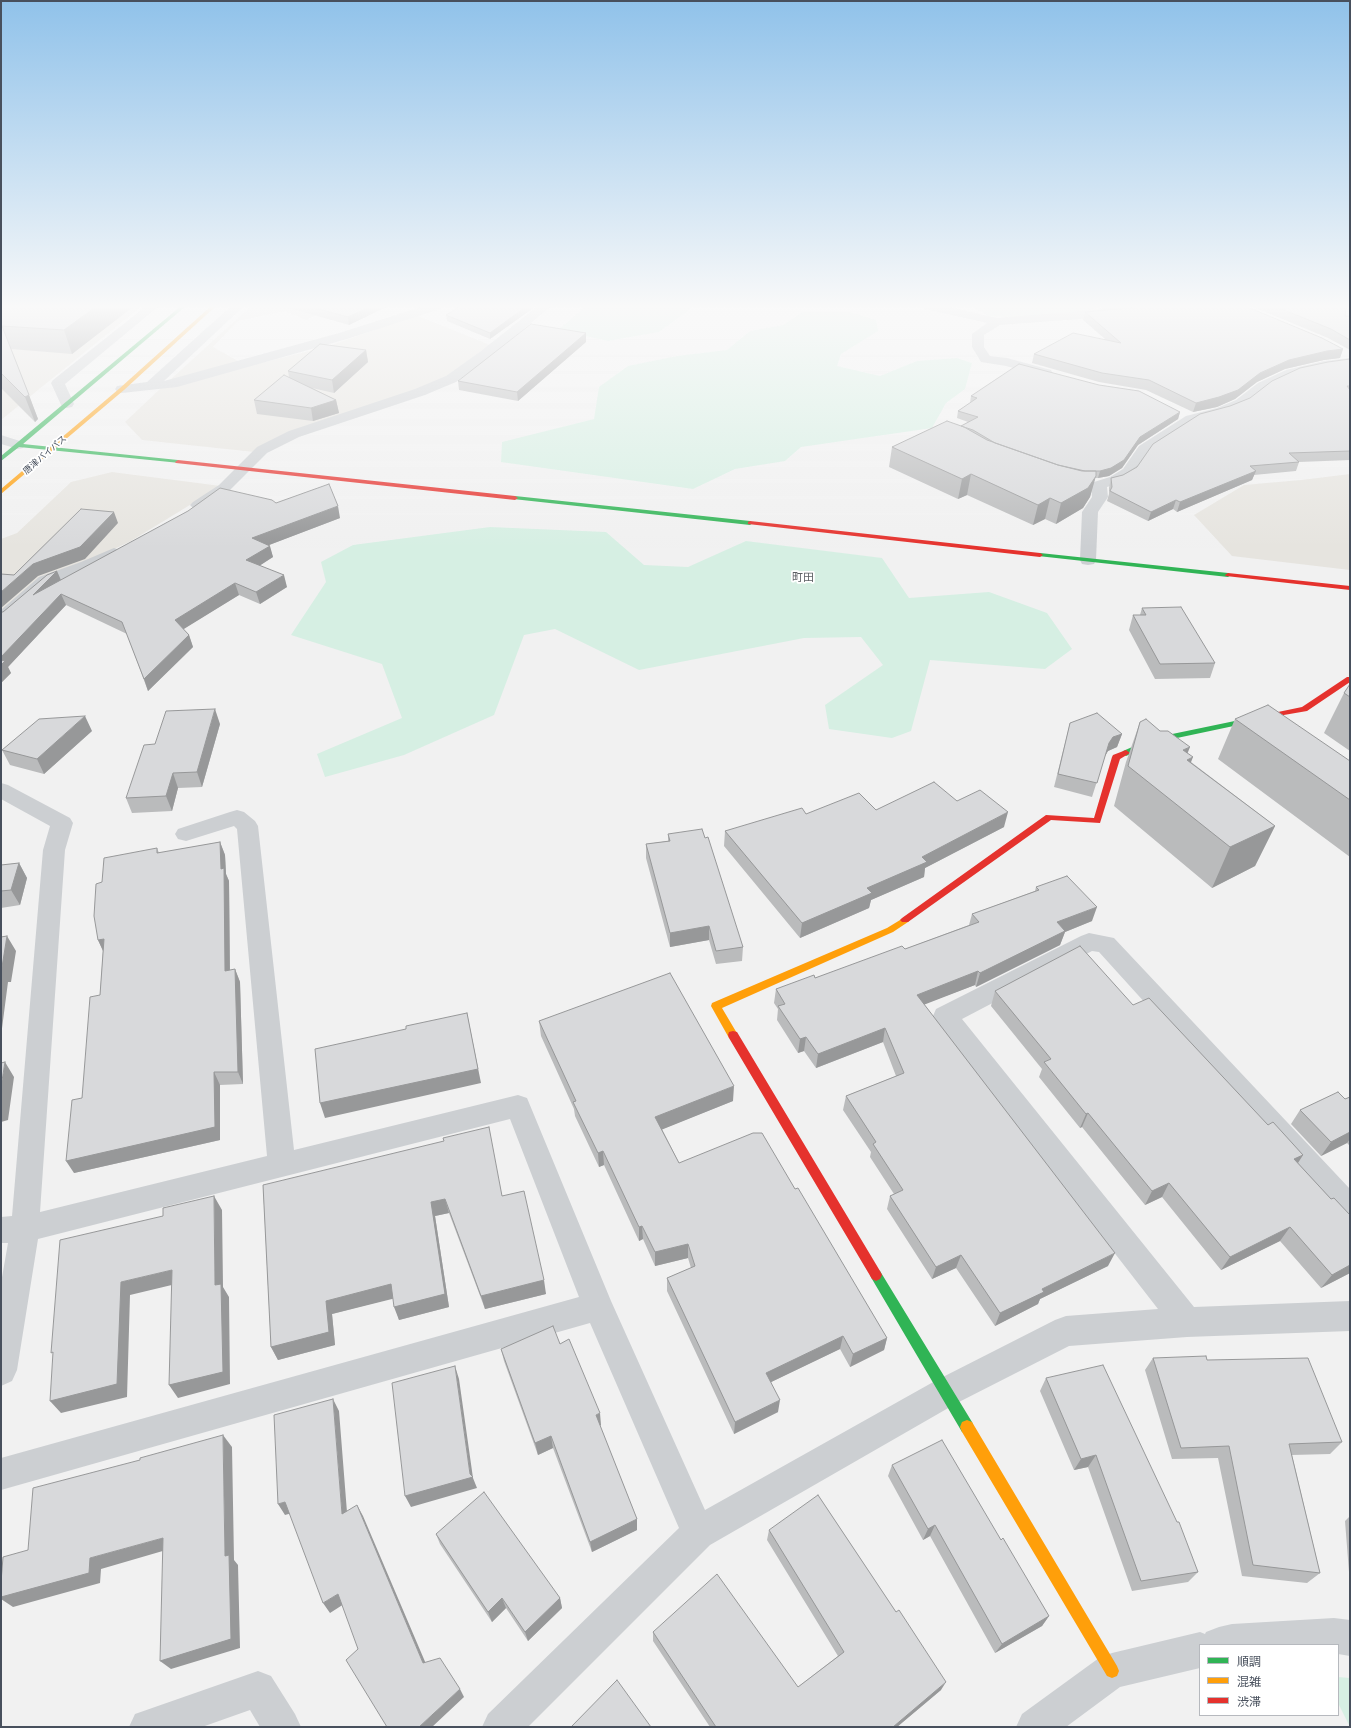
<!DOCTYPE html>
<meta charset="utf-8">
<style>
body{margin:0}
#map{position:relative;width:1351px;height:1728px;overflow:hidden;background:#f1f1f1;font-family:"IBM Plex Sans","Noto Sans JP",sans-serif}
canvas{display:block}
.frame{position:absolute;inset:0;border:2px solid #48505d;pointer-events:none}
.legend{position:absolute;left:1199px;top:1644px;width:140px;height:72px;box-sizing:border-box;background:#fff;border:1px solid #b6b9be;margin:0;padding:5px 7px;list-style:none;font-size:12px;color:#48505d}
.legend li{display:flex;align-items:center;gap:8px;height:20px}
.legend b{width:20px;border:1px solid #b6b9be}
</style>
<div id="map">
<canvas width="1351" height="1728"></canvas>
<div class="frame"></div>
<ul class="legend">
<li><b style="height:5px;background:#30b455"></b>順調</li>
<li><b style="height:5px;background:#ff9f0a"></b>混雑</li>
<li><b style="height:5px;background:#e5322d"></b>渋滞</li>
</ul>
</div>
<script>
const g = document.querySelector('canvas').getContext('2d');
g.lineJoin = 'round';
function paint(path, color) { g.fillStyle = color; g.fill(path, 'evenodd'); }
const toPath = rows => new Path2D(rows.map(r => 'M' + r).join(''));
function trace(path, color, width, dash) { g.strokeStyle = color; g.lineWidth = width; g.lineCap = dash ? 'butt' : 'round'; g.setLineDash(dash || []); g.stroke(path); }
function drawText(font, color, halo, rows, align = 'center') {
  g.font = font + ' "IBM Plex Sans","Noto Sans JP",sans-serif'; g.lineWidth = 3.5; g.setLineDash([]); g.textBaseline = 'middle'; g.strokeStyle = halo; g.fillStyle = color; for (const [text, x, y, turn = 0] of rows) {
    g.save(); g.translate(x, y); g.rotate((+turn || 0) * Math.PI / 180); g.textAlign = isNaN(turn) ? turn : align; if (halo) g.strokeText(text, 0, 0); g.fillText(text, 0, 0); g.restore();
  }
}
paint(toPath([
 [1,306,142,306,1,420],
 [251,306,328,306,332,308,306,320,285,311,238,321,213,347,240,362,175,380,171,379],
 [416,315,490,345,441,380,254,452,142,440,125,422,162,387,326,347],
 [112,472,221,486,131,541,85,563,1,614,1,539,17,533,71,482],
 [1350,474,1350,570,1232,556,1194,515,1244,485,1301,480]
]), '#e6e4df');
paint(toPath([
 [586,306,691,306,688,311,659,332,608,341,558,330],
 [972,306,1103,306,1079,313,1011,317,988,316],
 [803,312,850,312,876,320,878,331,841,354,837,366,880,376,917,361,957,358,972,363,965,389,946,403,932,428,801,447,785,461,735,469,693,489,501,462,502,442,594,419,599,387,628,366,677,356,727,350,750,331,783,325],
 [490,527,606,532,644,565,688,567,746,541,882,558,909,598,989,592,1047,613,1072,649,1045,669,930,660,911,731,892,738,829,729,825,705,883,665,861,637,804,638,639,670,555,629,524,635,494,715,404,755,325,777,317,754,402,718,382,664,291,635,326,582,321,562,353,545],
 [1338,1677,1350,1678,1350,1727,1338,1703]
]), '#d6efe3');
paint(toPath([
 [146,306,159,306,65,384,74,404,72,407,67,408,62,407,51,383,53,380,146,306],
 [231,306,244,306,164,381,339,333,424,306,442,306,440,309,347,339,177,387,122,393,117,392,115,389,117,386,147,382,231,306],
 [538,306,551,306,491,357,456,382,425,395,299,437,267,453,229,491,203,508,198,510,193,508,190,505,193,502,219,485,257,447,289,431,415,389,446,376,481,351,538,306],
 [923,306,944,306,997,318,1094,310,1112,306,1132,306,1130,309,1094,318,1000,325,984,335,984,347,990,356,1007,358,1051,370,1053,373,1051,376,1046,377,1006,366,981,362,972,347,972,334,987,323,925,309,923,306],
 [1350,358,1350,366,1324,369,1296,376,1268,389,1246,406,1227,414,1196,422,1149,452,1133,475,1120,483,1107,487,1108,497,1098,512,1096,560,1094,564,1088,565,1082,564,1080,560,1082,512,1092,497,1091,485,1094,482,1110,477,1123,469,1139,446,1186,416,1217,408,1236,400,1258,383,1286,370,1324,361,1350,358],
 [1,435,23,442,25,445,23,448,18,449,1,444,1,435],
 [114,548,120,550,122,553,120,556,93,570,51,585,7,623,1,624,1,610,39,577,81,562,114,548],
 [1,783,8,785,70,818,73,823,65,850,40,1212,267,1156,237,829,234,826,186,841,178,839,175,834,178,829,230,812,237,810,244,812,255,821,258,826,294,1150,518,1095,527,1098,611,1301,705,1510,935,1381,1055,1320,1066,1316,1158,1309,936,1023,933,1016,936,1009,1081,936,1089,933,1114,938,1350,1189,1350,1222,1340,1218,1099,952,1092,951,962,1019,1194,1307,1350,1301,1350,1331,1187,1337,1069,1346,957,1403,710,1545,528,1727,482,1727,488,1714,679,1528,590,1323,1,1490,1,1458,579,1297,510,1119,38,1239,17,1370,12,1381,1,1386,1,1283,8,1243,1,1243,1,1217,12,1216,43,850,50,826,1,799,1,783],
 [1334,1618,1350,1620,1350,1656,1338,1654,1338,1645,1200,1645,1200,1668,1120,1687,1066,1727,1016,1727,1022,1714,1099,1658,1112,1653,1200,1632,1205,1634,1206,1632,1219,1627,1232,1624,1334,1618],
 [258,1671,271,1676,295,1714,301,1727,260,1727,250,1710,202,1727,129,1727,135,1714,258,1671]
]), '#cccfd2');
paint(toPath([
 [181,306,186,306,23,444,178,460,181,462,180,463,19,447,1,461,1,456,181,306],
 [515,496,750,521,753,523,750,525,513,499,512,498,515,496],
 [1040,553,1228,573,1231,575,1228,577,1038,556,1037,555,1040,553],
 [1278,712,1282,714,1281,716,1158,742,1126,756,1122,753,1123,751,1153,738,1278,712],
 [876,1269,880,1271,972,1422,974,1427,972,1432,967,1434,962,1432,872,1279,870,1275,872,1271,876,1269]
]), '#30b455');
paint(toPath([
 [211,306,216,306,124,390,1,494,1,489,120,388,211,306],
 [905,917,908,918,910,920,908,922,893,932,722,1008,738,1035,737,1038,733,1039,729,1038,711,1006,712,1003,887,928,905,917],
 [967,1420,972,1422,1117,1666,1119,1671,1117,1676,1112,1678,1107,1676,962,1432,960,1427,962,1422,967,1420]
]), '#ff9f0a');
paint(toPath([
 [178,460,515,496,518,498,515,500,176,463,175,462,178,460],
 [750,521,1040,553,1043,555,1040,557,748,524,748,522,750,521],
 [1228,573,1350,586,1350,590,1226,576,1225,575,1228,573],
 [1347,677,1350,677,1350,682,1307,711,1278,716,1274,714,1278,712,1302,707,1347,677],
 [1126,750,1130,753,1120,759,1100,823,1051,820,908,922,902,922,900,920,902,918,1046,815,1094,818,1112,757,1113,755,1126,750],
 [733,1031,737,1032,880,1271,882,1275,880,1279,876,1281,872,1279,729,1038,728,1035,729,1032,733,1031]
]), '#e5322d');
paint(toPath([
 [1,306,134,306,72,354,11,349,38,419,35,422,1,388],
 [282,306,388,306,349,325],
 [461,306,536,306,490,339,447,321,446,315],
 [1251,306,1346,306,1345,316,1350,316,1350,350,1328,338],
 [1085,312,1343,349,1340,358,1324,360,1285,369,1257,382,1235,399,1217,407,1193,412,1146,390,1099,382,1032,363,1034,354,1105,339,1083,320],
 [586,333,586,342,518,401,459,390,458,381],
 [366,350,368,362,334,393,312,388,336,400,339,413,313,421,257,414,254,400,289,377,288,371],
 [1350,359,1350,460,1299,462,1296,471,1254,475,1252,480,1177,512,1173,509,1148,521,1107,501,1109,494,1109,488,1111,478,1123,475,1230,406],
 [971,396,1180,412,1178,419,1138,445,1122,468,1109,476,1098,478,1095,478,1090,497,1083,508,1056,524,1045,519,1033,525,967,495,958,499,889,467,892,447,961,426,968,422,957,418,958,411,970,403],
 [276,503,340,518,269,545,273,557,260,565,287,587,260,604,239,595,183,629,189,635,193,647,148,691,127,634,66,605,8,667,11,673,1,683,3,612,57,571,61,580],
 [1142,608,1215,663,1210,678,1155,679,1129,630,1133,615,1140,615],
 [1350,684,1350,751,1324,733,1344,693],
 [1235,719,1350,761,1350,857,1218,759],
 [1140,722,1187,753,1191,762,1275,826,1255,866,1212,888,1114,806,1126,762],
 [1070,723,1122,734,1117,747,1108,751,1105,756,1092,797,1054,787],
 [220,724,202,787,178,788,172,811,132,813,126,798,155,744],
 [92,731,44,774,10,765,2,750],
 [957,801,1004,827,925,868,924,877,871,900,869,908,800,938,724,846,725,831,806,814,876,810],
 [668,834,743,947,742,961,716,964,709,940,670,947,646,858,646,844,668,841],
 [220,842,225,855,226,874,229,881,230,970,235,969,240,982,243,1084,220,1085,220,1140,74,1173,82,1098,100,995,103,951,98,940,102,882,157,848,159,853],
 [19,863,27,878,20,905,1,908,1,865],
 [1036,887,1092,921,1065,932,1060,945,976,987,975,985,924,1004,1108,1266,1040,1299,1038,1304,995,1326,956,1268,932,1279,887,1209,890,1196,894,1194,870,1157,871,1152,843,1110,846,1096,896,1076,883,1042,816,1068,804,1051,798,1053,777,1020,778,1009,774,1003,776,989,815,978,905,949,969,925,972,914,1035,891],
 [995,991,1133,1005,1268,1125,1303,1155,1298,1163,1331,1199,1350,1215,1350,1273,1321,1288,1280,1241,1221,1270,1162,1197,1145,1205,1082,1127,1080,1128,1039,1077,1042,1069,991,1006],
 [539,1021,733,1101,662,1129,679,1163,795,1189,887,1338,884,1350,850,1367,840,1349,771,1382,778,1412,734,1434,667,1291,667,1278,691,1268,688,1258,655,1266,643,1239,639,1241,604,1165,599,1167,575,1116,574,1109,541,1036],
 [1350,1097,1350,1146,1347,1143,1321,1156,1291,1124,1300,1110,1345,1099],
 [263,1185,502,1196,546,1294,485,1309,449,1213,435,1216,449,1307,399,1320,393,1298,332,1314,335,1345,278,1360,271,1347],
 [560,1344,601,1425,600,1426,637,1519,637,1530,592,1552,553,1448,538,1455,504,1361,501,1349],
 [1153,1358,1207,1360,1342,1442,1330,1454,1292,1455,1320,1573,1307,1583,1242,1576,1218,1458,1172,1459,1145,1370],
 [1046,1378,1198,1572,1188,1582,1132,1591,1088,1467,1074,1470,1040,1391],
 [892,1465,1001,1540,1049,1616,1042,1626,995,1653,930,1536,923,1540,888,1476],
 [1350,1516,1350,1573,1349,1572,1345,1521],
 [769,1530,941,1690,897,1727,710,1727,653,1641,653,1632,798,1687,838,1656,767,1540],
 [436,1534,560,1598,562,1608,528,1641,506,1608,492,1622,440,1544]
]), '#babbbc');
paint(toPath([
 [97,306,134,306,72,354,64,330],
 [371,306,388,306,349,325,348,317],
 [527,306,536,306,490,339,490,333],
 [586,333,586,342,518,401,517,392],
 [1343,349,1340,358,1324,360,1285,369,1257,382,1235,399,1217,407,1193,412,1196,403,1289,360,1327,351],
 [366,350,368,362,334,393,332,380],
 [29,395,38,419,35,422,25,397],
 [336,400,339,413,313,421,311,408],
 [1180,412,1178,419,1138,445,1122,468,1109,476,1098,478,1100,471,1140,437],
 [1256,471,1252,480,1177,512,1180,502],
 [971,474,967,495,958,499,962,479],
 [1096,476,1090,497,1083,508,1056,524,1061,503],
 [1050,498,1045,519,1033,525,1038,505],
 [1176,500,1173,509,1148,521,1151,512],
 [338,506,340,518,256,550,252,538],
 [114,512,118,523,85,559,38,576,1,608,1,592,33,564],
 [270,546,273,557,250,572,246,560],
 [57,571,62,583,33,595],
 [284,575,287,587,260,604,256,592],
 [235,583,239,595,179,632,175,620],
 [61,594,66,605,8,667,11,673,1,683,1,657],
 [189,635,193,647,148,691,144,679],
 [215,709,220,724,202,787,197,772],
 [85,716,92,731,44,774,37,759],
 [1122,734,1117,747,1108,751,1105,756,1109,743,1113,737],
 [1190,747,1174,787,1183,750],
 [1193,757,1177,798,1187,760],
 [173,773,178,788,172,811,166,796],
 [1008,812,1004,827,925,868,924,877,871,900,869,908,800,938,802,923,867,888,922,857],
 [1275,826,1255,866,1212,888,1230,847],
 [220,842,225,855,226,874,229,881,230,984,225,971],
 [19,863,27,878,20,905,11,890],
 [1097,907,1092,921,1065,932,1060,945,976,987,980,973,1057,922],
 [709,926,709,940,670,947,670,933],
 [7,936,16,951,11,982,8,982,1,1036,1,967],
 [104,939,104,953,98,940],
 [235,969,240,982,243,1084,238,1072],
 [978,971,975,985,913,1009,917,995],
 [467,1013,481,1083,325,1118,320,1103],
 [885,1028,883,1042,816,1068,818,1054],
 [806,1037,804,1051,798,1053,800,1039],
 [5,1062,14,1077,8,1120,1,1122,1,1087],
 [214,1072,220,1085,220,1140,74,1173,66,1161],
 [734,1086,733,1101,656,1132,655,1117],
 [1088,1113,1082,1127,1080,1128,1086,1114],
 [1350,1132,1350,1139,1347,1143,1321,1156,1331,1142],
 [603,1151,604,1165,599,1167,598,1153],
 [1303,1155,1294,1169,1294,1159],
 [1169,1183,1162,1197,1145,1205,1152,1191],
 [214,1196,222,1210,223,1287,229,1297,230,1384,178,1398,169,1385,215,1285],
 [445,1199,449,1213,435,1216,449,1307,399,1320,394,1307,431,1202],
 [642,1226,643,1239,639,1241,639,1227],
 [1290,1227,1280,1241,1221,1270,1230,1257],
 [688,1244,688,1258,655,1266,655,1252],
 [1115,1253,1108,1266,1040,1299,1038,1304,995,1326,1000,1313,1042,1289],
 [961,1255,956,1268,932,1279,936,1267],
 [1350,1265,1350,1273,1321,1288,1332,1275],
 [172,1270,180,1283,130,1295,127,1397,61,1413,50,1401,121,1282],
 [544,1280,546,1294,485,1309,481,1296],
 [391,1284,396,1298,332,1314,335,1345,278,1360,271,1347,326,1301],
 [843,1336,840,1349,765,1385,766,1373],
 [887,1338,884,1350,850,1367,853,1354],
 [455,1366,459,1379,473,1478,477,1488,411,1507,405,1496,470,1474],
 [333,1399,339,1411,348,1525,342,1514],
 [780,1400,778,1412,734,1434,735,1422],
 [600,1413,601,1425,597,1427,596,1415],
 [223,1435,232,1447,234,1560,238,1565,240,1648,171,1669,160,1661,225,1556],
 [551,1436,553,1448,538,1455,535,1443],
 [1096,1455,1088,1467,1074,1470,1081,1459],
 [285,1502,292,1513,285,1515,278,1504],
 [357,1505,363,1516,429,1671,423,1663],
 [637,1519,637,1530,592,1552,590,1542],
 [935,1525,930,1536,923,1540,928,1529],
 [163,1538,173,1548,101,1569,100,1583,13,1607,1,1599,1,1597,90,1558],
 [338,1594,344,1604,330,1613,323,1603],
 [502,1598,506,1608,492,1622,488,1612],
 [560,1598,562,1608,528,1641,525,1632],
 [1049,1616,1042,1626,995,1653,1002,1644],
 [946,1682,941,1690,897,1727,893,1727],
 [460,1689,464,1697,432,1727,419,1727]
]), '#979899');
const building = toPath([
 [1,306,97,306,64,330,2,326,29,395,25,397,1,373,1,306],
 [308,306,371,306,348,317,308,306],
 [461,306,527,306,490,333,446,315,461,306],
 [1152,306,1245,306,1322,338,1343,349,1327,351,1289,360,1260,373,1238,390,1219,397,1196,403,1149,380,1102,373,1034,354,1073,333,1121,343,1085,312,1152,306],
 [1274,306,1346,306,1345,316,1350,316,1350,340,1331,329,1274,306],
 [531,324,586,333,517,392,458,381,531,324],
 [320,344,366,350,332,380,288,371,320,344],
 [1350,359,1350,386,1347,386,1350,390,1350,451,1289,453,1299,462,1250,466,1256,471,1180,502,1176,500,1151,512,1110,491,1112,487,1111,478,1123,475,1137,467,1153,444,1200,414,1230,406,1250,398,1272,381,1300,368,1328,362,1350,359],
 [1019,364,1099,385,1139,391,1180,412,1140,437,1124,460,1111,468,1100,471,1082,471,1058,465,995,443,973,430,961,426,978,417,958,411,977,398,971,396,1019,364],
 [284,375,336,400,311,408,254,400,284,375],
 [947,421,964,427,987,440,1058,465,1085,471,1096,471,1096,476,1088,488,1061,503,1050,498,1038,505,971,474,962,479,892,447,947,421],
 [329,484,338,506,252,538,270,546,246,560,284,575,256,592,235,583,175,620,189,635,144,679,122,622,61,594,1,657,1,612,3,612,47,575,57,571,33,595,188,511,220,488,272,500,276,503,329,484],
 [81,509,114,512,80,547,33,564,1,592,1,574,14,575,81,509],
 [1181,607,1215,663,1160,664,1133,615,1146,615,1142,608,1181,607],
 [1,660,5,661,1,665,1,660],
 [1350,684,1350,697,1344,693,1350,684],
 [1268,705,1350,761,1350,800,1235,719,1268,705],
 [215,709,197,772,173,773,166,796,126,798,144,745,155,744,166,711,215,709],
 [1097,713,1122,734,1113,737,1109,743,1097,783,1058,774,1070,723,1097,713],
 [85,716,37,759,2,750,39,719,85,716],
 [1146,719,1160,731,1168,731,1190,747,1183,750,1193,757,1187,760,1275,826,1230,847,1128,766,1140,722,1146,719],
 [934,782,957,801,980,790,1008,812,922,857,927,862,867,888,872,893,802,923,725,831,802,808,806,814,859,793,876,810,934,782],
 [702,829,705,838,708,837,743,947,716,951,709,926,670,933,646,844,670,841,668,834,702,829],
 [220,842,221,869,224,868,225,971,235,969,238,1072,214,1072,215,1127,66,1161,72,1100,82,1098,90,997,100,995,104,939,98,940,94,916,96,884,102,882,104,858,157,848,157,853,220,842],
 [19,863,11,890,1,891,1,865,19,863],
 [1067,876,1097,907,1057,922,1065,931,980,973,978,971,917,995,1115,1253,1042,1289,1044,1292,1000,1313,961,1255,936,1267,890,1196,903,1190,873,1144,876,1142,846,1096,904,1073,885,1028,818,1054,806,1037,800,1039,778,1006,785,1004,776,989,814,975,815,978,902,946,905,949,979,922,972,914,1039,890,1036,887,1067,876],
 [7,936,2,967,1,967,1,937,7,936],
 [1080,946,1133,1005,1149,998,1268,1125,1273,1122,1303,1155,1294,1159,1331,1199,1334,1198,1350,1215,1350,1265,1332,1275,1290,1227,1230,1257,1169,1183,1152,1191,1088,1113,1086,1114,1044,1062,1051,1059,995,991,1080,946],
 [670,973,734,1086,655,1117,679,1163,753,1133,762,1133,795,1189,798,1188,887,1338,853,1354,843,1336,766,1373,780,1400,735,1422,667,1278,695,1266,688,1244,655,1252,642,1226,639,1227,603,1151,598,1153,573,1102,576,1101,539,1021,670,973],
 [467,1013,478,1069,320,1103,315,1049,406,1029,406,1026,467,1013],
 [5,1062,1,1087,1,1063,5,1062],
 [1338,1092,1345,1099,1350,1097,1350,1132,1331,1142,1300,1110,1338,1092],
 [489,1127,502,1196,524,1191,544,1280,481,1296,445,1199,431,1202,445,1294,394,1307,391,1284,326,1301,329,1332,271,1347,263,1185,444,1141,443,1138,489,1127],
 [214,1196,215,1285,221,1284,223,1372,169,1385,172,1270,121,1282,117,1384,50,1401,53,1352,51,1353,60,1240,163,1216,163,1208,214,1196],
 [553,1326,560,1344,569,1339,600,1413,596,1415,637,1519,590,1542,551,1436,535,1443,501,1349,553,1326],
 [1206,1356,1207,1360,1308,1358,1342,1442,1289,1444,1320,1573,1253,1565,1229,1446,1181,1448,1153,1358,1206,1356],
 [1103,1365,1177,1522,1179,1522,1198,1572,1141,1581,1096,1455,1081,1459,1046,1378,1103,1365],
 [455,1366,470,1474,473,1477,405,1496,392,1383,455,1366],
 [333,1399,342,1514,357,1505,423,1663,440,1658,460,1689,419,1727,387,1727,346,1660,358,1649,338,1594,323,1603,285,1502,278,1504,274,1415,333,1399],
 [223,1435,225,1556,229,1555,231,1639,160,1661,163,1538,90,1558,89,1573,1,1597,1,1582,3,1557,28,1550,33,1488,140,1460,140,1458,223,1435],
 [942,1440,1001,1540,1003,1538,1049,1616,1002,1644,935,1525,928,1529,892,1465,942,1440],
 [484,1492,560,1598,525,1632,502,1598,488,1612,436,1534,484,1492],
 [818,1495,896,1612,899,1610,946,1682,893,1727,716,1727,653,1632,717,1574,798,1687,844,1652,769,1530,818,1495],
 [617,1680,651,1727,571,1727,617,1680]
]);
paint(building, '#d8d9db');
trace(building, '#979899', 1);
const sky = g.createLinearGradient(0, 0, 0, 548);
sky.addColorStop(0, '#90c2ea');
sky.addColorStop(0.56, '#f9f9f9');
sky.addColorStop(1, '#f9f9f900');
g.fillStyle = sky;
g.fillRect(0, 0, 1351, 548);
drawText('9px', '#48505d', '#fff', [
 ["唐津バイパス",45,455,-41]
]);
drawText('11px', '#5c5f64', '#fff', [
 ["町田",803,578]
]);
</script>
